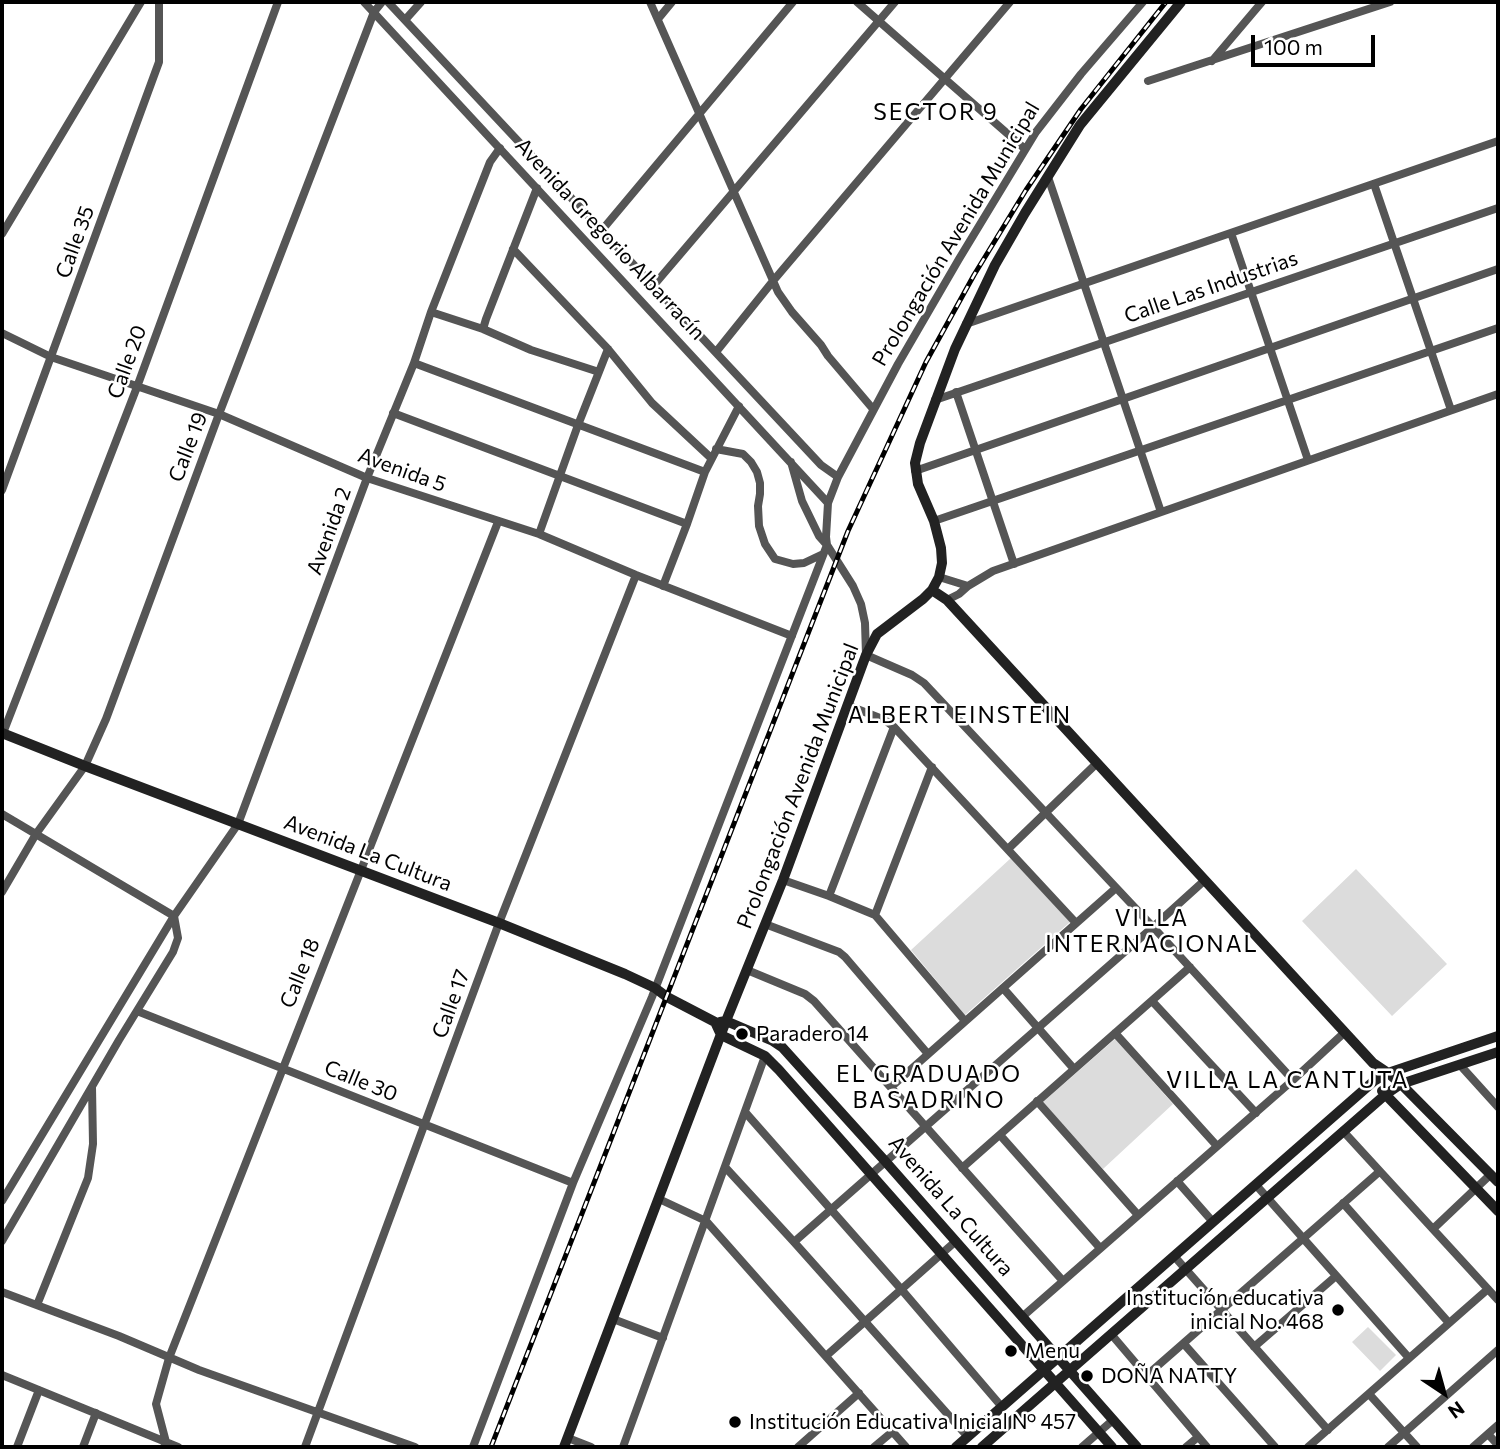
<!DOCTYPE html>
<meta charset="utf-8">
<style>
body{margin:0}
#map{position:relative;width:1500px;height:1449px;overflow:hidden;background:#fff;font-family:Commissioner,sans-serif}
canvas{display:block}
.frame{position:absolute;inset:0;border:4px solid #000;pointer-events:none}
.north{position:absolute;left:1409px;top:1358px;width:70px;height:70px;-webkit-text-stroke:5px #fff;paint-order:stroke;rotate:144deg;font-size:19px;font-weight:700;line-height:28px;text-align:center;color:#000}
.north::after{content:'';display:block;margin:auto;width:24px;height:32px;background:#000;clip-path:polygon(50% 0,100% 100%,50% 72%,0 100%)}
.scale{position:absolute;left:1251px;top:35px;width:124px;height:32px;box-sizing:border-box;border:4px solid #000;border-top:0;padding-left:9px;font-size:21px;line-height:24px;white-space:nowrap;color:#000;-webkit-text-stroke:5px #fff;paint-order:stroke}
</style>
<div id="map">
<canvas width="1500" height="1449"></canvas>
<div class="frame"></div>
<div class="north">N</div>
<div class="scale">100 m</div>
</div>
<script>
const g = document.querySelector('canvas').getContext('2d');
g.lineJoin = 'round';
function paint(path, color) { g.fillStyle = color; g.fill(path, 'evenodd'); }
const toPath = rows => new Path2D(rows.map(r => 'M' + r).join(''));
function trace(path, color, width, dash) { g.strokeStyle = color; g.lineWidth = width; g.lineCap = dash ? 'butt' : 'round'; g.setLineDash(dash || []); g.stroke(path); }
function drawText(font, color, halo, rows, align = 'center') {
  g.font = font + ' Commissioner,sans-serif'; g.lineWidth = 5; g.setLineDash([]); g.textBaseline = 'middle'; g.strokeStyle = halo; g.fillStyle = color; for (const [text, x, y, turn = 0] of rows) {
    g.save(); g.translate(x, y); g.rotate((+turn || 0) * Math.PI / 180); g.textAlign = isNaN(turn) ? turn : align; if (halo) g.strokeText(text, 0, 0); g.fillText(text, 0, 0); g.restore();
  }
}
paint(toPath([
 [1011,858,1070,922,965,1015,911,950],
 [1356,869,1447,964,1392,1016,1302,921],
 [1115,1039,1173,1104,1103,1169,1043,1102],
 [1368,1327,1396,1355,1380,1371,1352,1342]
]), '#dcdcdc');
trace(toPath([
 [364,2,828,503],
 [388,2,821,465,838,477],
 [650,2,778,292,792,312,821,345,828,356,873,409],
 [857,2,1025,149],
 [1143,2,1081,74,1036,132,959,259,898,364,838,477,828,503,826,537,827,545,853,586,861,604,865,623,866,655,912,675,924,683,1153,927,1293,1080],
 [658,19,672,2],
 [405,20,421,2],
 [1212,61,1262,2],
 [1148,81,1390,2],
 [1048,177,1161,512],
 [1374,184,1451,410],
 [602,230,793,2],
 [1231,233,1308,460],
 [2,234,141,2],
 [513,249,608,349,652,403,711,458],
 [654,285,895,2],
 [431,312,483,329,531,350,599,372],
 [966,324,1498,141],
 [483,329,486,319,537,188],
 [2,333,51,357,219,414,367,478,539,534,636,575,792,636],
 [716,352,773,281,1010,2],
 [414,363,705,472],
 [956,392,1014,564],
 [935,400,1498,208],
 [393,413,687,524],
 [716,449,743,454,751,462,757,472,760,483,760,494,758,506,759,526,765,544,775,559,793,564,804,563,823,554],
 [915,471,1498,269],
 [2,490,159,62,159,2],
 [934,521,1498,328],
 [539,534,578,425,608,349],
 [939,577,968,586],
 [663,586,687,524,705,472,739,406],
 [947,600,959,594,968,586,993,571,1498,394],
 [847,705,885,720,894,727,1076,923],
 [3,733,137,387,278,2],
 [2,814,174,916],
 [1008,849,1097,763],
 [783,880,829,896,875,915,965,1021],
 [2,892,36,834,85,766,106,719,219,414,374,12,382,2],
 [829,896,894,727],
 [875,915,932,767],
 [765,924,839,952,845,957,928,1054],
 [747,970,805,994,814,1001,1063,1281],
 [1003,988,1074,1069],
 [1152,1001,1256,1113],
 [137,1011,573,1183],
 [1115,1033,1217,1146],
 [1460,1065,1498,1107],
 [891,1087,1116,888],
 [1037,1101,1138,1215],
 [745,1112,901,1289,1002,1407],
 [1343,1131,1498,1300],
 [1000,1135,1100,1248],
 [725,1167,794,1242,968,1437],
 [962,1168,1190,967],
 [1177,1181,1213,1222],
 [1256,1185,1409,1358],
 [659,1199,706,1221,906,1447],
 [2,1201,174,916,238,824,367,478,414,363,431,312,490,162,500,148],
 [1343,1203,1449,1323],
 [1433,1229,1491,1174],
 [2,1241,119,1040,173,952,178,938,174,916],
 [794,1242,1153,927,1205,880],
 [1174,1256,1328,1430],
 [2,1292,119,1336,199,1370,415,1447],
 [37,1305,88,1178,93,1144,92,1087],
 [1022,1317,1293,1080,1345,1032],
 [613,1319,663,1338],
 [1111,1334,1207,1447],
 [1184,1344,1275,1447],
 [1254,1347,1336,1276],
 [826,1356,956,1241],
 [2,1375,178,1447],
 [1146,1376,1379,1172],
 [1369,1394,1417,1447],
 [1488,1434,1498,1445],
 [568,1438,591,1447],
 [17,1447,39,1390],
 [83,1447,96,1413],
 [164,1447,166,1442,156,1404,169,1358,498,522],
 [305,1447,499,923,636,575],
 [473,1447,573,1183,652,997,827,545,819,536,802,501,791,462],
 [623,1447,765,1056],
 [798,1447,859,1393],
 [874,1447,892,1432],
 [1082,1447,1113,1420],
 [1186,1447,1198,1437],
 [1308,1447,1488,1289],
 [1388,1447,1498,1350],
 [1473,1447,1498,1425]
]), '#555', 8);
trace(toPath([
 [932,590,947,600,1373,1063,1388,1073,1401,1084,1498,1182],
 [2,733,85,766,499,923,625,974,655,988,667,997,715,1022,721,1035,765,1056,779,1070,1112,1447],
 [720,1022,726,1021,773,1041,782,1047,885,1161,1137,1447],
 [1382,1091,1498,1211],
 [564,1447,726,1021,783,880,866,655,877,634,923,599,932,590,939,577,942,563,941,548,934,521,918,484,915,463,920,443,955,349,995,265,1025,213,1080,125,1181,2],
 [956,1447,1374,1081,1388,1073,1498,1036],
 [982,1447,1385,1095,1401,1084,1498,1052]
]), '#222', 10);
const rail = toPath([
 [491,1447,848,531,926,362,974,275,1026,190,1081,109,1166,2]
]);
trace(rail, '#000', 5);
trace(rail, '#fff', 2.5, [8]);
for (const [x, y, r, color] of [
 [742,1034,7,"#000"],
 [1338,1310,7,"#000"],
 [1011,1351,7,"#000"],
 [1087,1376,7,"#000"],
 [735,1422,7,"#000"]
]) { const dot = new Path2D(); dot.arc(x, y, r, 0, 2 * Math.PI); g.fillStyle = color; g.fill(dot); trace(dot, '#fff', 2.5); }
drawText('21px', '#000', '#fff', [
 ["Prolongación Avenida Municipal",956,234,-59],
 ["Avenida Gregorio Albarracín",610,239,47],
 ["Calle 35",75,242,-70],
 ["Calle Las Industrias",1211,287,-19],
 ["Calle 20",127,362,-70],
 ["Calle 19",188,447,-69],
 ["Avenida 5",402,470,20],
 ["Avenida 2",329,531,-70],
 ["Prolongación Avenida Municipal",798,786,-69],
 ["Avenida La Cultura",368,853,21],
 ["Calle 18",300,973,-68],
 ["Calle 17",451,1004,-70],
 ["Calle 30",361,1081,22],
 ["Avenida La Cultura",951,1206,49]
]);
drawText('21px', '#000', '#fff', [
 ["Paradero 14",756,1034],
 ["Institución educativa",1324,1298,"right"],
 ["inicial No. 468",1324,1322,"right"],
 ["Menu",1025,1351],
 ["DOÑA NATTY",1101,1376],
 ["Institución Educativa Inicial Nº 457",749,1422]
], 'left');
g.letterSpacing = '2px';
drawText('23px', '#000', '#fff', [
 ["SECTOR 9",936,112],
 ["ALBERT EINSTEIN",960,715],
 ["VILLA",1152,918],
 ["INTERNACIONAL",1152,944],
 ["EL GRADUADO",929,1074],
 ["BASADRINO",929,1100],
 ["VILLA LA CANTUTA",1288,1080]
]);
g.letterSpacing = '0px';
</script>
